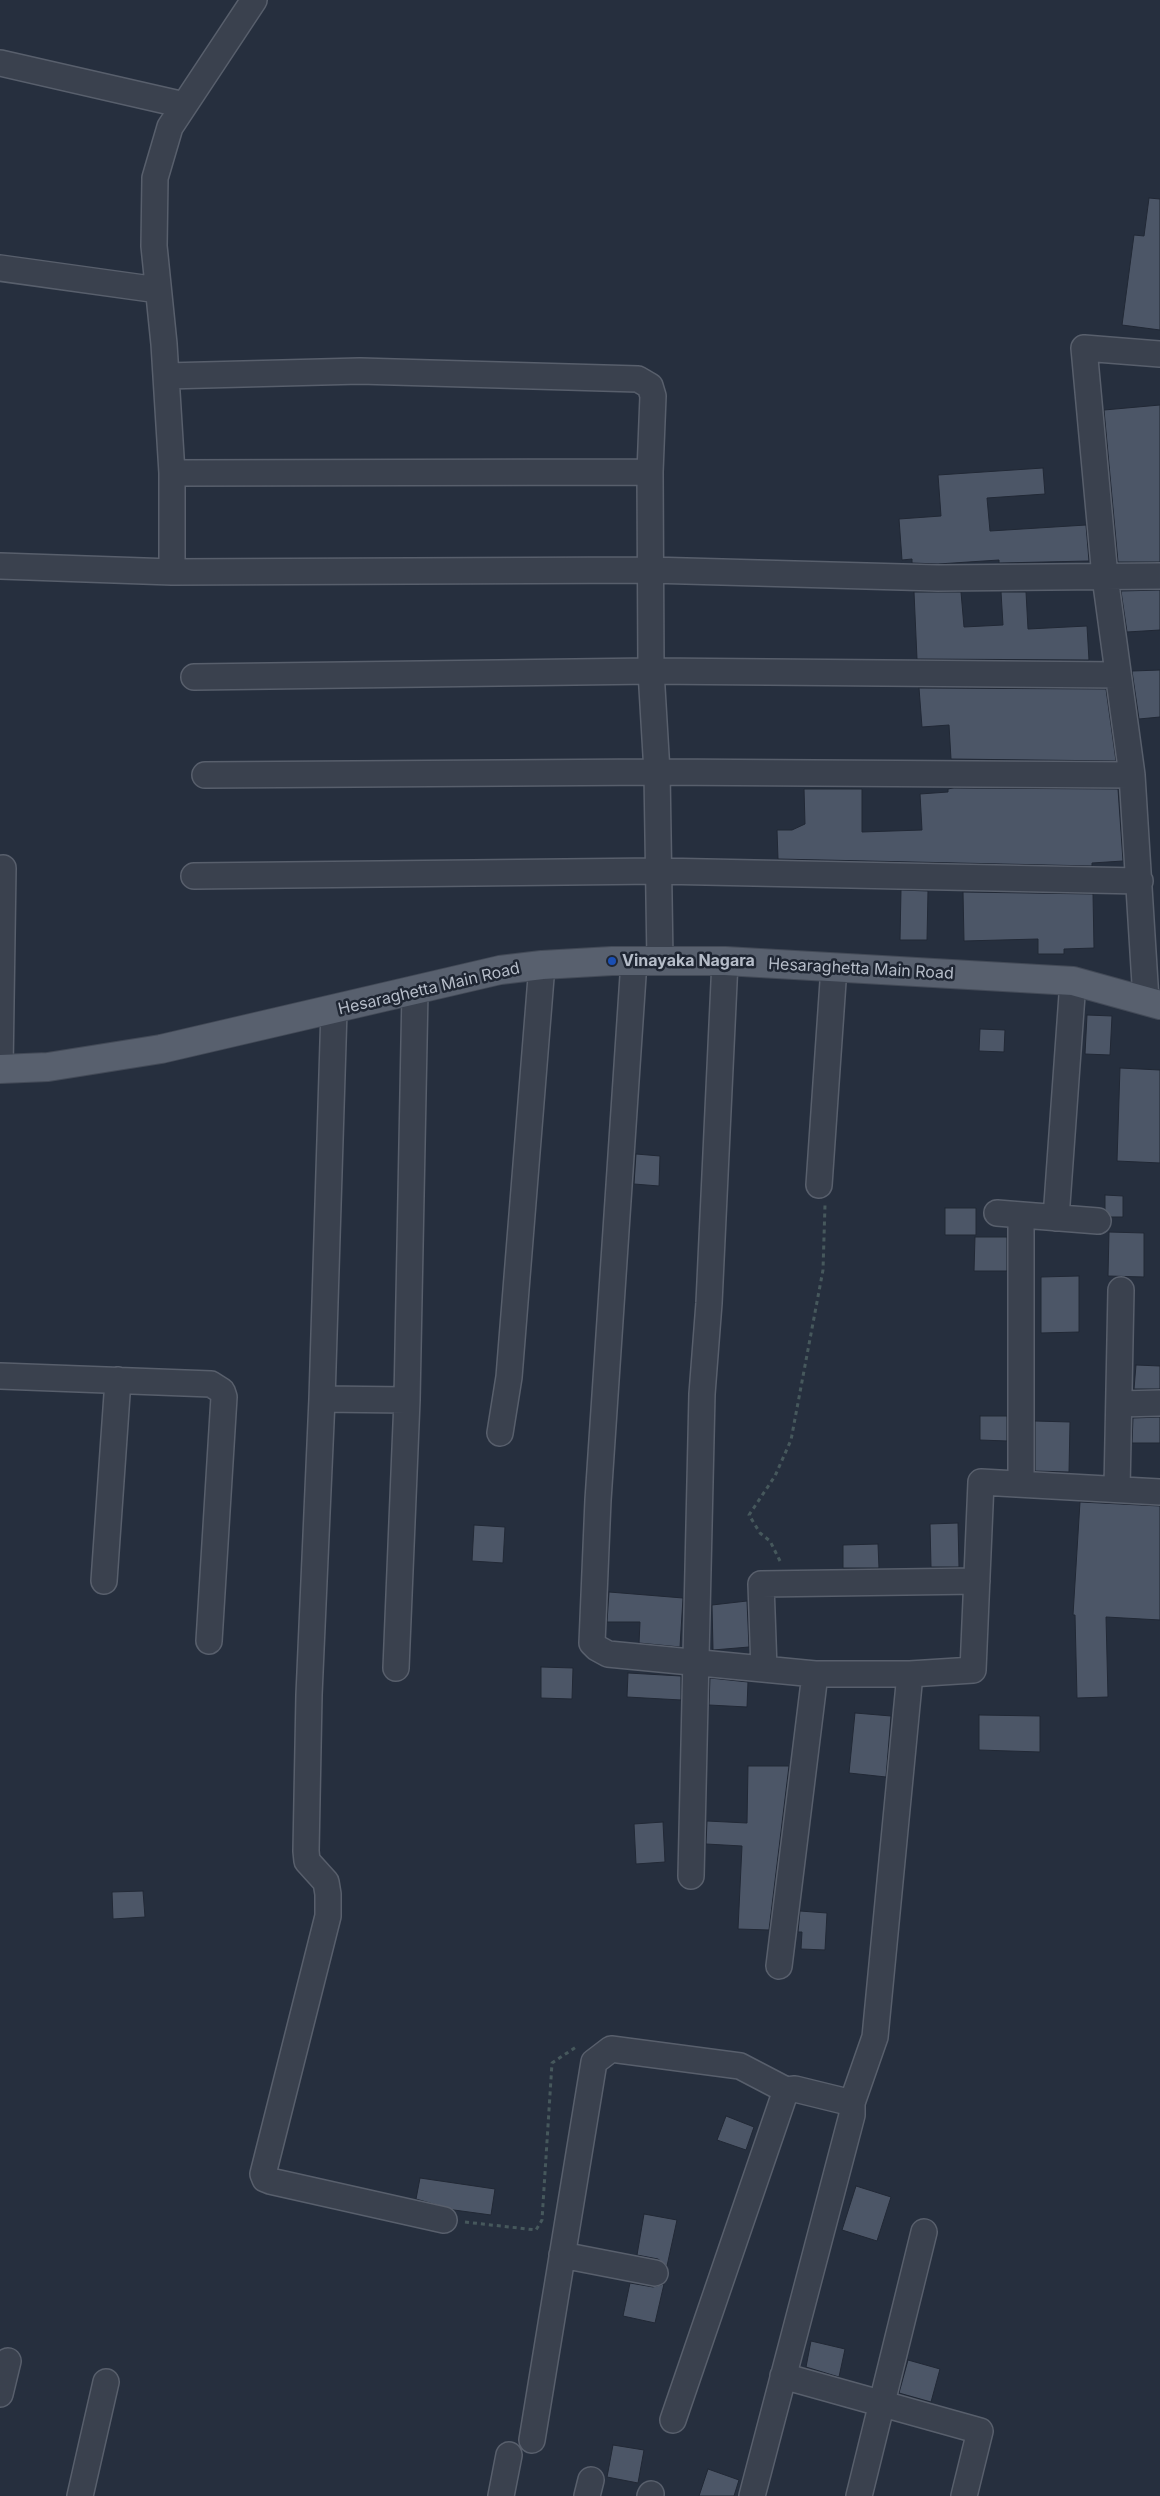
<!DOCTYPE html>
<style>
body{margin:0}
canvas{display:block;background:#262f3e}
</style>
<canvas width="1160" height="2496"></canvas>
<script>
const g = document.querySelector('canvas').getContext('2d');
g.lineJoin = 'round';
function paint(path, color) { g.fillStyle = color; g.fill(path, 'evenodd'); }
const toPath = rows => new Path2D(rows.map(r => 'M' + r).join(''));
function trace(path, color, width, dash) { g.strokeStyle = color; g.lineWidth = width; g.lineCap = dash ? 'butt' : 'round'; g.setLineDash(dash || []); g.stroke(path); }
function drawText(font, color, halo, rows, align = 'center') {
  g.font = font + ' Inter,sans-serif'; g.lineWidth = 5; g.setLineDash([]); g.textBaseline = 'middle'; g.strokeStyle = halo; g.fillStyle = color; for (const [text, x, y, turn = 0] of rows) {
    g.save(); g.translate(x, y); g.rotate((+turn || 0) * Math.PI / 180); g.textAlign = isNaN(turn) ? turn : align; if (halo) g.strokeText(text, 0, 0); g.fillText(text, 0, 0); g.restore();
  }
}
const building = toPath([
 [1149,198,1160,199,1160,330,1122,325,1134,235,1144,236,1149,198],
 [1160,405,1160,562,1118,562,1104,410,1160,405],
 [1043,468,1045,494,987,498,990,531,1086,525,1089,561,999,563,999,560,938,564,912,563,912,559,902,560,899,519,941,516,938,475,1043,468],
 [1160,590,1160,630,1127,632,1121,591,1160,590],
 [914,592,961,592,964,627,1003,625,1001,592,1026,592,1028,629,1087,626,1089,660,917,659,914,592],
 [1160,670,1160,717,1139,719,1132,671,1160,670],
 [919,688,1106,689,1116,761,951,759,949,725,922,727,919,688],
 [953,788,1118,789,1123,861,1092,863,1092,866,778,859,777,830,792,830,805,824,804,789,862,789,862,832,922,830,920,794,948,792,948,789,953,788],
 [901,890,928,891,927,940,900,940,901,890],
 [963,892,1093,894,1094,948,1064,949,1064,954,1038,954,1038,939,964,941,963,892],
 [1087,1015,1112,1016,1110,1055,1085,1054,1087,1015],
 [980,1029,1005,1030,1004,1052,979,1051,980,1029],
 [1120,1068,1160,1070,1160,1163,1117,1161,1120,1068],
 [636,1154,660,1156,659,1186,634,1184,636,1154],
 [1105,1195,1123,1196,1123,1217,1111,1217,1105,1209,1105,1195],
 [945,1208,976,1208,976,1235,945,1235,945,1208],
 [1109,1232,1144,1233,1144,1277,1108,1276,1109,1232],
 [975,1237,1007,1237,1007,1271,974,1271,975,1237],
 [1079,1276,1079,1332,1041,1333,1041,1277,1079,1276],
 [1136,1365,1160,1366,1160,1389,1134,1389,1136,1365],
 [980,1416,1007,1416,1007,1441,980,1440,980,1416],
 [1160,1417,1160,1443,1132,1443,1133,1418,1160,1417],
 [1035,1421,1070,1422,1069,1472,1035,1471,1035,1421],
 [1080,1502,1160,1506,1160,1620,1106,1617,1108,1697,1077,1698,1075,1615,1073,1615,1080,1502],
 [958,1523,959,1567,931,1567,930,1524,958,1523],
 [474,1525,505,1527,503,1563,472,1561,474,1525],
 [878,1544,879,1568,843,1568,843,1545,878,1544],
 [609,1592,683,1598,680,1647,639,1643,640,1622,607,1622,609,1592],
 [747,1601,749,1647,713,1650,712,1605,747,1601],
 [541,1667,573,1668,572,1699,541,1698,541,1667],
 [628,1673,681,1676,681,1700,627,1697,628,1673],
 [710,1678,748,1682,747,1707,709,1705,710,1678],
 [855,1713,891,1716,886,1777,849,1773,855,1713],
 [979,1715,1040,1716,1040,1752,979,1750,979,1715],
 [748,1766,789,1766,769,1930,738,1929,742,1846,706,1844,707,1821,747,1823,748,1766],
 [663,1822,665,1862,636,1864,634,1824,663,1822],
 [143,1891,145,1917,113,1919,112,1892,143,1891],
 [800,1911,827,1913,825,1950,801,1949,802,1932,798,1932,800,1911],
 [726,2116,754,2127,746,2150,717,2140,726,2116],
 [420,2178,495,2189,491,2215,454,2210,416,2199,420,2178],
 [856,2186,891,2197,877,2241,842,2230,856,2186],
 [644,2214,677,2220,667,2266,658,2259,637,2255,644,2214],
 [630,2283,653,2287,664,2284,655,2323,623,2316,630,2283],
 [811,2341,845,2349,839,2377,806,2367,811,2341],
 [908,2360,940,2369,931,2402,899,2393,908,2360],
 [613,2445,644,2450,638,2483,607,2477,613,2445],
 [708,2469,739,2480,734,2496,699,2496,708,2469]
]);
paint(building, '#4c5667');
trace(building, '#212835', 1);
const street = toPath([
 [254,0,170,127,155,178,154,246,164,344,172,473,172,572,650,570,938,578,1160,576],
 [0,63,184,105],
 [0,268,158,290],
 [166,376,360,371,638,379,650,386,653,396,650,472,651,671,657,772,660,961],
 [172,473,650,472],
 [0,566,172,572],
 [194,677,651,671,1118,675],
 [205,775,657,772,1132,775],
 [194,876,658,871,1140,881],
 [634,961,598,1500,592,1643,597,1648,608,1654,815,1674,910,1674,973,1670,981,1482,1160,1492],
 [1146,1000,1132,775,1105,577,1084,348,1160,354],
 [334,1010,322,1399,309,1695,306,1851,307,1861,326,1882,328,1894,328,1916,263,2174,265,2179,270,2181,444,2220],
 [0,1069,3,868],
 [819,1185,834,967],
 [997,1213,1098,1221],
 [1056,1218,1073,981],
 [0,1376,211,1384,222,1391,224,1397,209,1641],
 [322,1399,407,1400],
 [1119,1404,1160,1403],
 [500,1433,509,1377,542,965],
 [1021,1484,1021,1215],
 [1117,1489,1121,1290],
 [104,1581,118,1380],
 [396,1668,407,1400,415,991],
 [764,1669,761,1584,977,1581],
 [691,1876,702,1394,709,1303,725,961],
 [779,1966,815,1674],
 [562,2255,655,2273],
 [783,2376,980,2431,964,2496],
 [0,2394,8,2361],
 [673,2420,786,2090,795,2089,852,2103,875,2037,910,1674],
 [532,2440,594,2062,611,2049,740,2066,786,2090],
 [80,2496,106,2382],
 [501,2496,509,2455],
 [587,2496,591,2480],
 [650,2496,651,2494],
 [752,2496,852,2115,852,2103],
 [859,2496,924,2232]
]);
const primary = toPath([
 [0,1069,48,1067,161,1049,500,970,542,965,612,961,725,961,1073,981,1160,1005]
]);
trace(street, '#585f6c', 28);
trace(primary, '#434a57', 30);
trace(toPath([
 [780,1561,770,1541,760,1533,749,1515,775,1476,791,1440,823,1270,825,1205],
 [465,2222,536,2230,542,2220,552,2063,576,2047]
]), '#46585c', 3, [4, 4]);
trace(street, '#3a414e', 25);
trace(primary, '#58606e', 28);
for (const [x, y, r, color] of [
 [612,961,5,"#1a4fb4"]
]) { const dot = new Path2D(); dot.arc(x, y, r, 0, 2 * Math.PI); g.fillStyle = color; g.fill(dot); trace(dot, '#1f2633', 2); }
drawText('bold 16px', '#b6bdc9', '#1f2633', [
 ["Vinayaka Nagara",622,961]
], 'left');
drawText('16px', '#b6bdc9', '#1f2633', [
 ["Hesaraghetta Main Road",861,969,3],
 ["Hesaraghetta Main Road",429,989,-13]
]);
</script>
